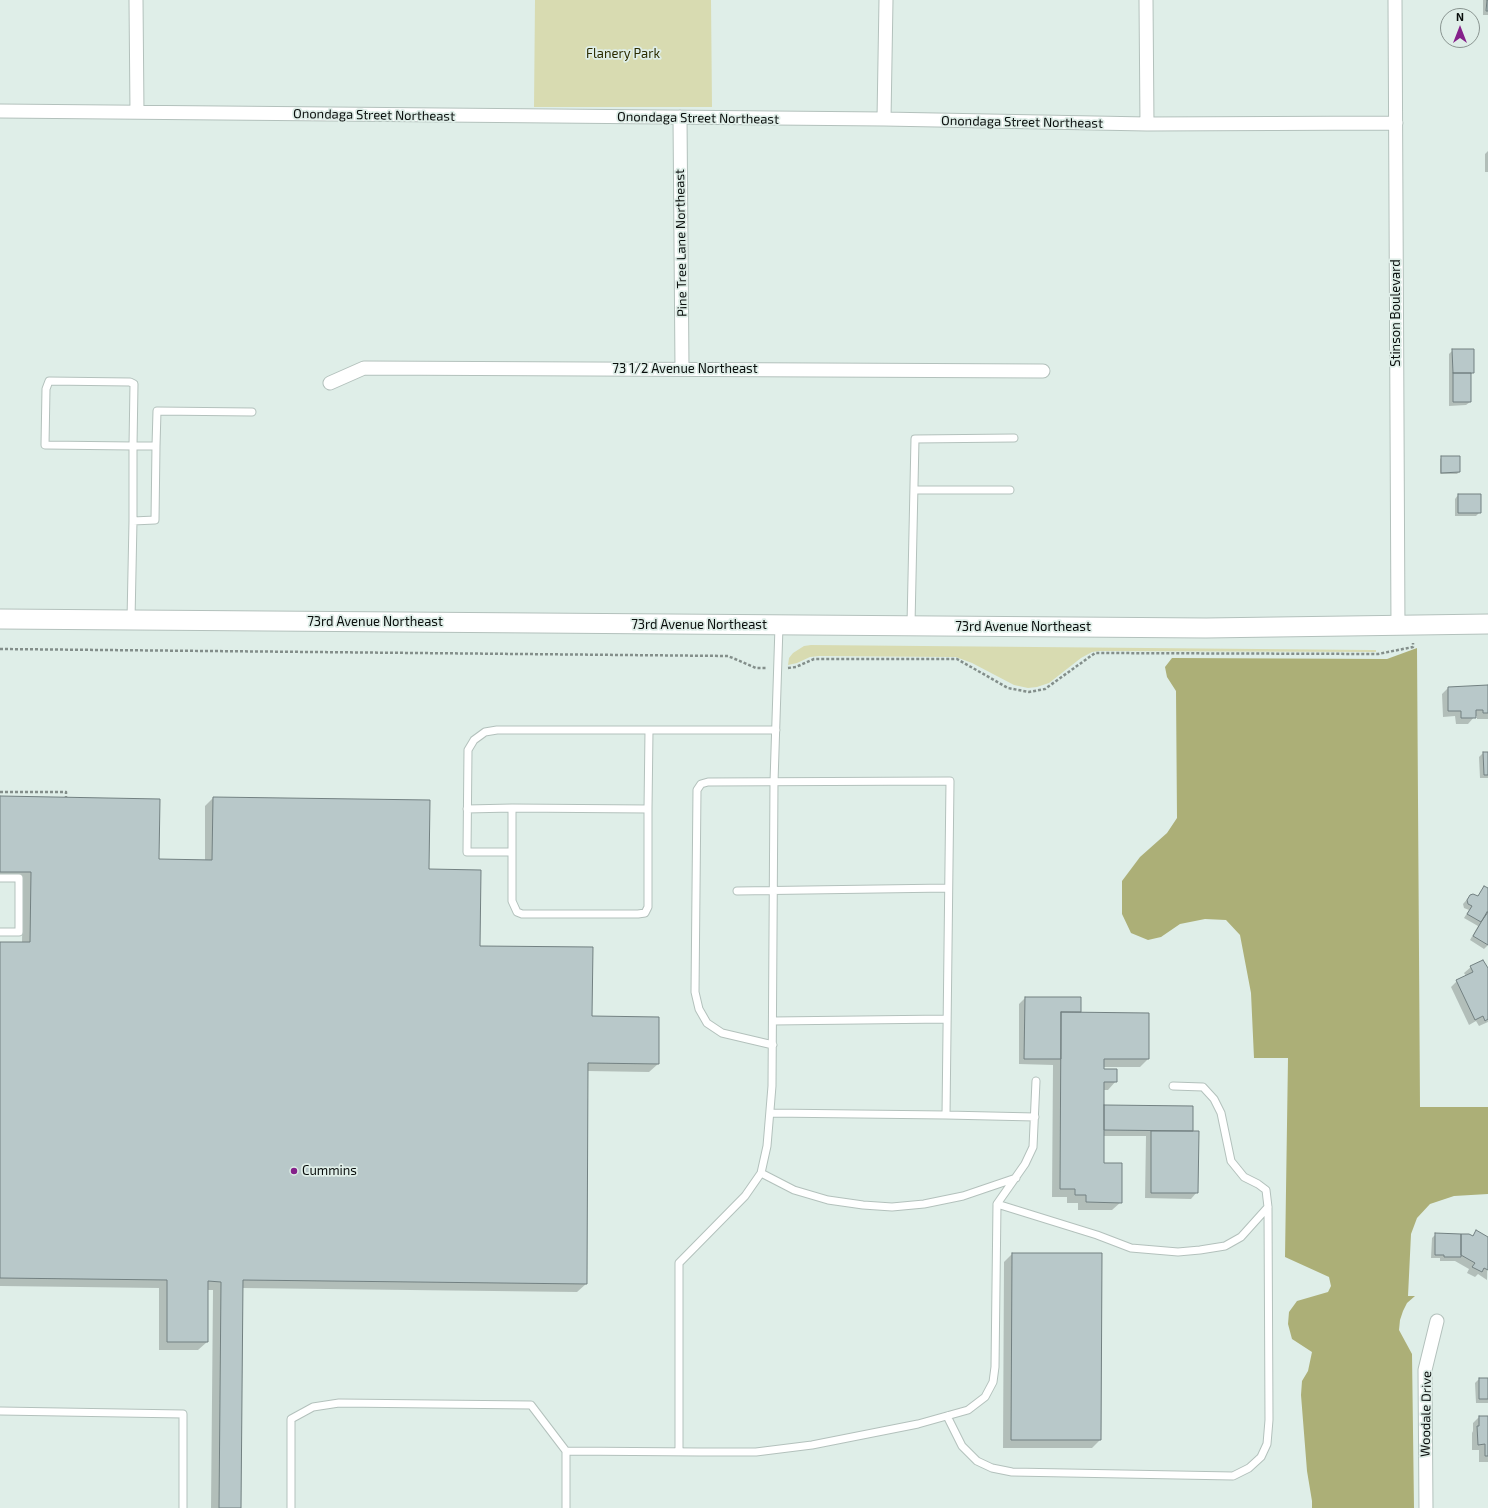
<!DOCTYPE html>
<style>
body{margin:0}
#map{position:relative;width:1488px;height:1508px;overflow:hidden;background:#dfeee8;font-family:"Exo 2",sans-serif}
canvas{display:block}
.north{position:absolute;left:1440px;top:8px;width:40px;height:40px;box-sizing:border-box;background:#dfeee8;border:1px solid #899490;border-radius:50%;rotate:0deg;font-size:11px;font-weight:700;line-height:16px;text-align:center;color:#090e0c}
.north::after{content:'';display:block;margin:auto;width:14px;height:18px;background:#85218a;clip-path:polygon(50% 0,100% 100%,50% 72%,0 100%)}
</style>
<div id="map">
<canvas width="1488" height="1508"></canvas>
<div class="north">N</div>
</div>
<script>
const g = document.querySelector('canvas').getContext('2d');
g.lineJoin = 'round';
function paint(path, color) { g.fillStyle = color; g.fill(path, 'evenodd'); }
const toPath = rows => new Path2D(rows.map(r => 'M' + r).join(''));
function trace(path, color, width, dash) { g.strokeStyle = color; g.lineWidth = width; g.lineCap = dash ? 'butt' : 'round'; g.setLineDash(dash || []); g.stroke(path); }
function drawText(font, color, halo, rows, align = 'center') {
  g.font = font + ' "Exo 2",sans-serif'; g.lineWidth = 3.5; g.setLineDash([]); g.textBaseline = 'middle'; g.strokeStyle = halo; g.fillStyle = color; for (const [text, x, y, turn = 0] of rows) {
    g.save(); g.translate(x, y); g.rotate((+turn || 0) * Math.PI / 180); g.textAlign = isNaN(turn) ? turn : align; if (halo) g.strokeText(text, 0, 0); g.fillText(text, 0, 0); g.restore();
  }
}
paint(toPath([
 [535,0,711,0,712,107,534,107],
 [811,645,1371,650,1376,650,1376,652,1099,651,1092,652,1081,658,1049,683,1037,687,1028,688,1014,685,972,663,956,657,819,656,810,657,797,663,788,665,789,658,793,653,804,646]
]), '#d8dbb1');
paint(toPath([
 [1417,648,1420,1107,1488,1107,1488,1194,1454,1196,1430,1204,1417,1218,1411,1234,1408,1296,1415,1296,1407,1303,1403,1311,1400,1320,1399,1330,1412,1354,1414,1508,1312,1508,1312,1501,1307,1471,1301,1395,1302,1381,1308,1371,1312,1352,1292,1339,1288,1324,1289,1312,1297,1301,1328,1292,1331,1286,1329,1277,1285,1257,1288,1058,1254,1058,1251,993,1240,935,1226,920,1205,919,1180,924,1161,937,1148,940,1131,933,1122,914,1122,881,1140,857,1167,833,1177,818,1176,691,1167,677,1165,667,1172,658,1387,659]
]), '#acaf77');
paint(toPath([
 [1483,0,1488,0,1488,15,1483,15],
 [1488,151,1488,172,1485,172,1485,154],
 [1453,350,1473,372,1470,375,1470,402,1466,405,1449,406,1449,354],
 [1442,457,1459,472,1457,474,1440,474,1440,459],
 [1458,495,1480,512,1476,516,1455,516,1455,499],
 [1488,687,1488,719,1477,719,1477,716,1475,716,1468,724,1456,724,1455,716,1443,717,1442,694,1448,688],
 [1483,753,1488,753,1488,778,1480,778,1479,757],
 [0,797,158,860,205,861,205,806,213,798,428,870,479,947,591,1017,658,1064,649,1072,587,1071,586,1284,577,1292,242,1288,240,1508,211,1508,213,1290,207,1290,207,1342,198,1350,159,1350,159,1288,0,1286,0,943,22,943,23,880,0,880],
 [1484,887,1488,889,1488,945,1484,949,1470,940,1478,926,1464,918,1469,910,1464,908,1463,904,1471,895,1477,897],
 [1471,967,1488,969,1488,1022,1479,1026,1476,1021,1469,1025,1451,987,1457,981,1466,976,1464,973],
 [1025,998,1080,998,1080,1013,1148,1014,1148,1059,1140,1067,1103,1067,1103,1070,1116,1081,1108,1090,1103,1090,1103,1108,1192,1107,1192,1132,1197,1192,1191,1199,1145,1198,1146,1136,1103,1136,1103,1164,1121,1202,1112,1210,1078,1210,1078,1203,1067,1203,1067,1197,1052,1197,1053,1065,1019,1064,1019,1004],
 [1477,1232,1488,1238,1487,1280,1478,1274,1475,1277,1467,1273,1469,1269,1455,1261,1440,1261,1440,1258,1431,1258,1432,1238,1436,1234,1472,1237],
 [1012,1254,1100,1440,1092,1448,1003,1448,1004,1262],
 [1479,1379,1488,1379,1488,1403,1476,1403,1475,1383],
 [1479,1417,1488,1417,1488,1462,1479,1462,1479,1450,1472,1450,1472,1433,1473,1431,1473,1423]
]), '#0003');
const building = toPath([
 [1487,0,1488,0,1488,11,1486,11,1487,0],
 [1452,349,1474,349,1474,373,1453,373,1452,349],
 [1453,373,1471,373,1471,402,1453,402,1453,373],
 [1441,456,1460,456,1460,472,1441,473,1441,456],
 [1458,494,1481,494,1481,513,1458,513,1458,494],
 [1488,685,1488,713,1483,713,1483,710,1476,710,1476,718,1461,718,1461,711,1448,711,1448,687,1488,685],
 [1483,752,1488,752,1488,775,1484,775,1483,752],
 [0,796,160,799,159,859,212,860,213,797,430,800,429,869,481,870,480,946,593,947,592,1016,659,1017,659,1064,588,1063,587,1284,243,1280,241,1508,219,1508,221,1282,208,1281,208,1342,167,1342,167,1280,0,1278,0,942,30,942,31,872,0,872,0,796],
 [1484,886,1488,888,1488,912,1481,922,1467,914,1472,906,1468,904,1467,900,1470,895,1473,894,1478,896,1484,886],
 [1487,912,1488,912,1488,945,1473,936,1487,912],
 [1483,960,1488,968,1488,1019,1485,1021,1483,1016,1475,1020,1456,980,1473,972,1470,966,1483,960],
 [1025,997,1081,997,1081,1012,1061,1012,1061,1059,1024,1059,1025,997],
 [1061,1012,1149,1013,1149,1059,1104,1059,1104,1069,1117,1069,1117,1082,1104,1082,1104,1163,1122,1163,1122,1203,1086,1202,1086,1195,1075,1195,1075,1189,1060,1189,1061,1012],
 [1104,1105,1193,1106,1193,1131,1104,1130,1104,1105],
 [1151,1131,1199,1131,1198,1193,1151,1193,1151,1131],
 [1476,1230,1488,1237,1488,1270,1484,1268,1482,1272,1472,1267,1475,1263,1461,1255,1461,1234,1469,1234,1473,1236,1476,1230],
 [1435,1233,1461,1234,1461,1257,1444,1257,1444,1255,1435,1255,1435,1233],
 [1012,1253,1102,1253,1101,1440,1011,1440,1012,1253],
 [1479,1378,1488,1378,1488,1399,1479,1399,1479,1378],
 [1479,1416,1488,1416,1488,1456,1485,1456,1485,1444,1478,1445,1477,1426,1479,1426,1479,1416]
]);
paint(building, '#b8c8c9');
trace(building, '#728081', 1);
const lane = toPath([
 [914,490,1010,490],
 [133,521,155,520,156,446],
 [131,620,133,521,133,446,134,384,130,382,49,381,46,389,45,445,133,446,156,446,157,411,252,412],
 [911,624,915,439,1014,438],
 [467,809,512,808,648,809,648,907,645,913,638,914,522,914,517,912,512,901,512,808],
 [648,809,649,731],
 [512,852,467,852,468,750,474,740,485,732,497,730,776,730],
 [0,878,19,878,19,932,0,932],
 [737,891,948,888],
 [773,1021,947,1019],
 [773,1045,722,1033,707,1023,699,1009,695,992,697,790,701,784,708,782,950,781,946,1115,1035,1117],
 [770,1113,946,1115],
 [761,1173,794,1190,828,1200,863,1205,892,1207,924,1204,963,1196,1016,1178],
 [997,1204,1097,1235,1131,1248,1178,1252,1200,1250,1225,1246,1241,1237,1268,1207],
 [0,1411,183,1414,183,1508],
 [947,1416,962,1446,977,1461,992,1468,1012,1472,1233,1476,1249,1468,1261,1457,1267,1444,1269,1420,1268,1207,1266,1190,1258,1184,1244,1177,1231,1161,1221,1113,1214,1099,1203,1087,1173,1086],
 [566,1451,566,1508],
 [679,1452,679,1263,745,1196,761,1173,767,1146,772,1086,774,782,779,626],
 [291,1508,291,1419,313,1407,339,1403,531,1405,566,1451,700,1452,756,1452,812,1445,918,1424,968,1410,985,1397,993,1382,995,1367,997,1204,1025,1164,1033,1147,1036,1081]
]);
const street = toPath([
 [136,0,137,112],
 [1146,0,1147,124],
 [1395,0,1398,627],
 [0,111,884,119,1147,124,1396,123],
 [680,117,682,369],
 [884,119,886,0],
 [330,383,364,368,1043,371],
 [1426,1508,1425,1370,1437,1321]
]);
const secondary = toPath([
 [0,619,1206,628,1488,624]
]);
trace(lane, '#b3c1bc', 9);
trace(street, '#b3c1bc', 15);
trace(secondary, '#b3c1bc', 21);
trace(toPath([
 [0,649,728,656,756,668,767,668],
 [788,668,796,667,814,659,957,659,1008,688,1029,692,1045,689,1095,653,1378,654,1413,647,1413,643],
 [0,792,66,792,66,797]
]), '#838e8a', 2.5, [3, 2]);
trace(lane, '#fff', 7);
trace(street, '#fff', 13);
trace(secondary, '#fff', 19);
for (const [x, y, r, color] of [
 [294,1171,4,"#85218a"]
]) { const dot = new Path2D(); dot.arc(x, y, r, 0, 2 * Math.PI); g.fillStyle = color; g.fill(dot); trace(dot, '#dfeee8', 1.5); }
drawText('13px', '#2b2c00', '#dfeee8', [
 ["Flanery Park",623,54]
]);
drawText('13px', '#090e0c', '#dfeee8', [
 ["Onondaga Street Northeast",374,115,1],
 ["Onondaga Street Northeast",698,118,1],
 ["Onondaga Street Northeast",1022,122,1],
 ["Pine Tree Lane Northeast",681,243,-91],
 ["Stinson Boulevard",1396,313,-90],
 ["73 1/2 Avenue Northeast",685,369],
 ["73rd Avenue Northeast",375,622],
 ["73rd Avenue Northeast",699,625],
 ["73rd Avenue Northeast",1023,627],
 ["Woodale Drive",1426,1414,-89]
]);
drawText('13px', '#090e0c', '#dfeee8', [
 ["Cummins",302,1171]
], 'left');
</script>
